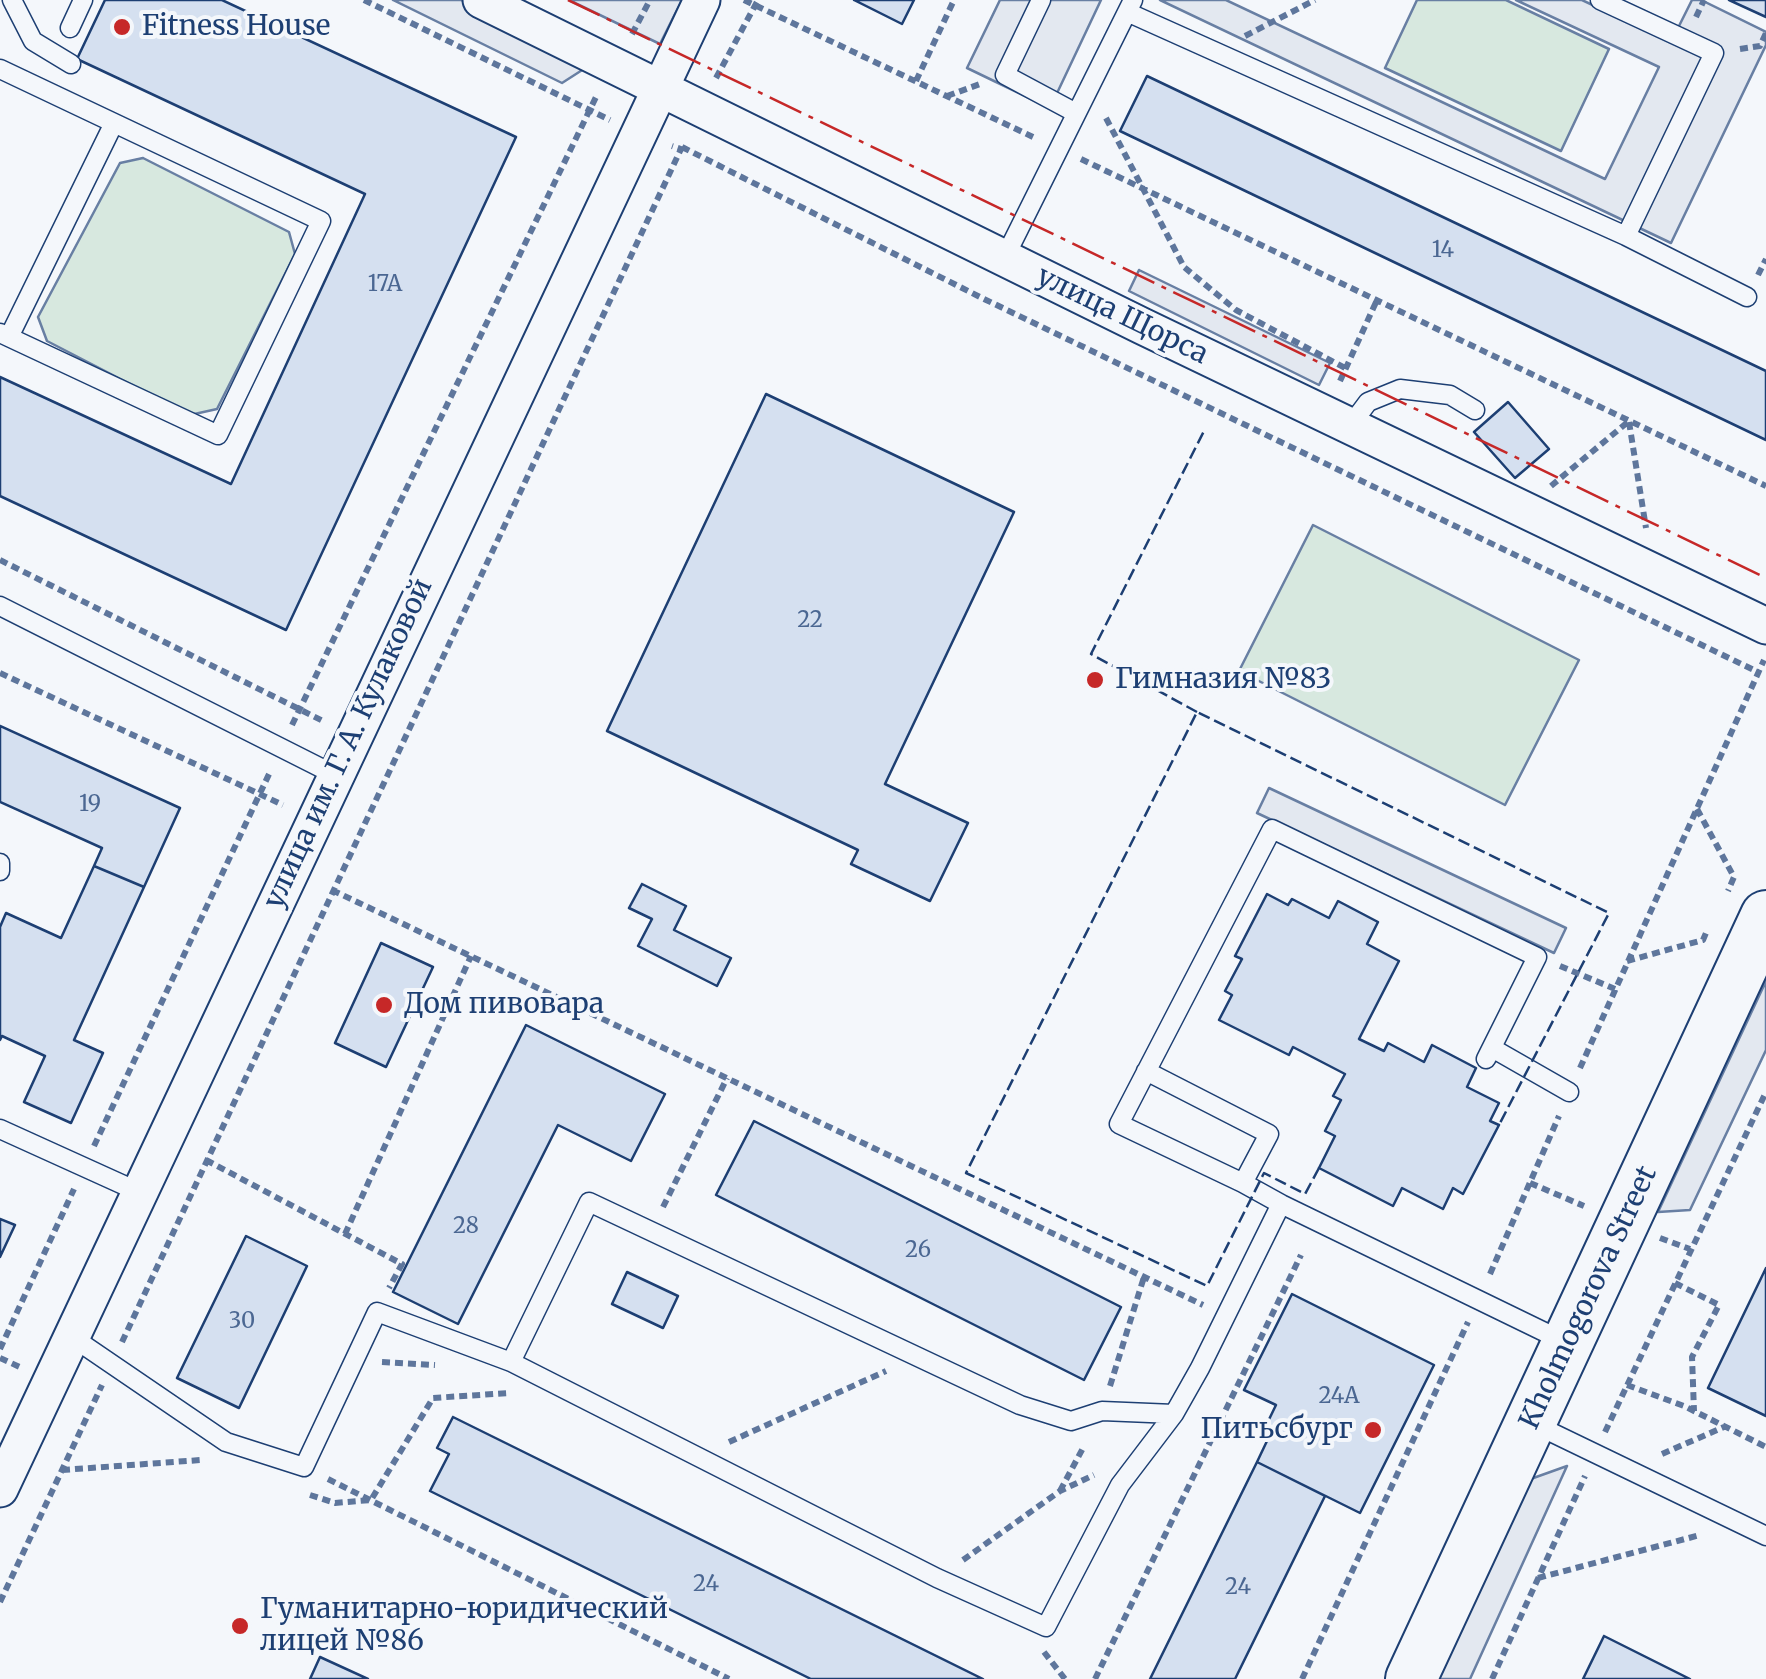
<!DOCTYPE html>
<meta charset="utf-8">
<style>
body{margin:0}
canvas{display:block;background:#f4f7fb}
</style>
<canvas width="1766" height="1679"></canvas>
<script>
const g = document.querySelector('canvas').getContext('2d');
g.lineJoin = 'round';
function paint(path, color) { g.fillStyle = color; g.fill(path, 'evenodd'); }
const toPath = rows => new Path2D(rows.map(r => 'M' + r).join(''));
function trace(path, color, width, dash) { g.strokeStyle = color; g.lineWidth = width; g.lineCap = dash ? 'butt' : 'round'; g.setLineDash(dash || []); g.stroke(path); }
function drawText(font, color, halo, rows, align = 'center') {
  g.font = font + ' Merriweather,serif'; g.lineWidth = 8; g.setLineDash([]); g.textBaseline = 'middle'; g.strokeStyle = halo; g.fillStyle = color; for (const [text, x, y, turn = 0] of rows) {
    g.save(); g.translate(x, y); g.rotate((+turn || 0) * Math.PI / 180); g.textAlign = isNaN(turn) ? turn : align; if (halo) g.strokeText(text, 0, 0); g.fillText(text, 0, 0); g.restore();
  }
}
const green = toPath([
 [1417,0,1506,0,1609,49,1561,151,1385,68,1417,0],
 [143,158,289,232,295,254,217,409,190,415,47,341,38,317,120,163,143,158],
 [1313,525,1579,660,1505,805,1239,671,1313,525]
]);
paint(green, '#d7e8df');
trace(green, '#687fa3', 2.5);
const parking = toPath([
 [393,0,461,0,590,65,562,83,393,0],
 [569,0,682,0,660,44,569,0],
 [1000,0,1101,0,1050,108,967,68,1000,0],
 [1160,0,1226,0,1605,179,1659,67,1516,0,1582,0,1671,42,1692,0,1701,0,1766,32,1766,45,1671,243,1160,0],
 [1139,270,1330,363,1319,385,1129,291,1139,270],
 [1269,788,1566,928,1554,953,1257,813,1269,788],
 [1766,981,1766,1050,1690,1210,1658,1212,1766,981],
 [1567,1466,1470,1679,1435,1679,1525,1481,1567,1466]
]);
paint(parking, '#e3e8f0');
trace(parking, '#687fa3', 2.5);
const building = toPath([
 [105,0,222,0,516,137,286,630,0,496,0,377,231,484,365,194,77,59,105,0],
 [854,0,914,0,902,24,854,0],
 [1729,0,1766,0,1766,17,1729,0],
 [1147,76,1766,371,1766,440,1120,131,1147,76],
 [766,394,1014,512,885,784,968,823,930,901,851,864,858,850,607,731,766,394],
 [1508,402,1549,449,1515,478,1474,432,1508,402],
 [0,726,180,808,144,887,94,866,102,848,0,802,0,726],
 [94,866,144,887,74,1040,103,1053,71,1123,24,1102,45,1056,2,1036,0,1040,0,927,6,913,61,938,94,866],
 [642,884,686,906,674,930,731,958,717,986,638,946,652,919,629,908,642,884],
 [1267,894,1288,905,1292,899,1329,918,1338,901,1378,922,1367,944,1399,961,1359,1039,1384,1051,1388,1043,1424,1062,1432,1045,1476,1068,1467,1087,1499,1103,1490,1121,1499,1125,1463,1194,1453,1188,1443,1209,1402,1188,1393,1206,1319,1168,1335,1136,1325,1131,1341,1100,1333,1096,1345,1074,1293,1047,1289,1055,1219,1020,1232,995,1225,991,1242,959,1235,956,1267,894],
 [381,943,433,967,386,1067,335,1043,381,943],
 [526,1025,665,1094,631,1161,558,1125,458,1324,393,1292,526,1025],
 [754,1121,1121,1307,1084,1380,716,1195,754,1121],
 [0,1219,15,1225,0,1257,0,1219],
 [246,1236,307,1266,239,1408,177,1378,246,1236],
 [1766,1268,1766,1416,1708,1388,1766,1268],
 [627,1272,678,1296,663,1328,612,1304,627,1272],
 [1292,1294,1434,1365,1360,1513,1257,1462,1267,1441,1260,1438,1276,1405,1244,1390,1292,1294],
 [453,1417,983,1679,811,1679,430,1491,449,1454,437,1448,453,1417],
 [1257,1462,1325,1496,1235,1679,1150,1679,1257,1462],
 [1604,1636,1690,1679,1583,1679,1604,1636],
 [320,1657,368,1679,310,1679,320,1657]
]);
paint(building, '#d5e0f0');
trace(building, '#1d3f73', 2.5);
const service = toPath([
 [12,0,33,41,71,64],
 [1041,0,1005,75,1076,113],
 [1600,0,1714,53,1626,236],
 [1127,12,1626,236,1747,297],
 [70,28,83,0],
 [0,69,321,221,218,435,0,333],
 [1005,257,1133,0],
 [9,337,114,123],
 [1350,426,1368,402,1400,389,1450,395,1475,410],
 [0,606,335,775],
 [0,863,0,871],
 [1492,1048,1569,1092],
 [1146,1071,1269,1134,1243,1183,1119,1124,1272,829,1537,957,1486,1059],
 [0,1129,139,1192],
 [1243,1183,1281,1204],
 [72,1337,226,1442,304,1467,377,1312,511,1362,937,1578,1046,1627,1120,1485,1174,1414,1200,1368,1281,1204,1563,1341],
 [511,1362,589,1202,1020,1405,1071,1421,1102,1411,1174,1414],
 [1532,1423,1766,1536]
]);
const minor = toPath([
 [481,0,1142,326,1766,626],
 [0,1489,702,0]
]);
const secondary = toPath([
 [1411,1679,1766,916]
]);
trace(service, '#1d3f73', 21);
trace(minor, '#1d3f73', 39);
trace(secondary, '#1d3f73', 54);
trace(toPath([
 [364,0,610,120],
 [744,0,1033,137],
 [1696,17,1704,0],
 [632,34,650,0],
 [1245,36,1315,0],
 [1740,49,1760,46,1766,33],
 [716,78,758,0],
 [916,81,954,0],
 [947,96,980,84],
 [1106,118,1184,267,1236,310,1347,369],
 [682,147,982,298,1758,672],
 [1081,159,1766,486],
 [1758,275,1766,259],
 [1340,381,1377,300],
 [1629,422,1646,528],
 [1551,486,1629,421],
 [0,560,325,722],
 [0,673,283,805],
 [292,725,596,97],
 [1697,809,1734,877,1728,891],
 [332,890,1203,1305],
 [1627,961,1703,940,1706,933],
 [1560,966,1615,989],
 [1580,1068,1764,660],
 [94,1146,270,772],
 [206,1160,402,1264,389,1288],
 [1530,1183,1584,1206],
 [663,1207,727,1078],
 [345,1234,471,956],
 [1660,1238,1690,1249],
 [1490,1274,1559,1116],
 [1675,1283,1719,1305,1692,1357,1694,1411],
 [122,1342,681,149,672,146],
 [0,1349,74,1189],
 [0,1358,22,1368],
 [382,1362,435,1365],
 [1627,1385,1684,1406,1766,1447],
 [1110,1386,1144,1277],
 [1605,1432,1766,1092],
 [729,1442,886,1371],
 [1662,1454,1724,1427],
 [62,1470,201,1460],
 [328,1479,729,1679],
 [1060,1491,1083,1448],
 [310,1495,335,1503,371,1500,433,1398,509,1393],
 [963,1560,1060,1491,1094,1475],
 [1538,1578,1700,1535],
 [0,1602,102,1385],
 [1044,1652,1065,1679],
 [1095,1679,1301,1255],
 [1302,1679,1468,1322],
 [1492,1679,1585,1476]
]), '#5e769c', 6, [8, 5]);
trace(service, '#f4f7fb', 18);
trace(minor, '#f4f7fb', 35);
trace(secondary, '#f4f7fb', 50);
trace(toPath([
 [1197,712,1091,654,1204,431],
 [1319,1168,1305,1194,1264,1173,1207,1286,966,1173,1197,712,1609,913,1499,1125]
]), '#1d3f73', 2.5, [12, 5]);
trace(toPath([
 [568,0,1766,578]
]), '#c62828', 2.5, [35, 8, 5, 8]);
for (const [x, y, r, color] of [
 [122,27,10,"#c62828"],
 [1095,680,10,"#c62828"],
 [384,1005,10,"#c62828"],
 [1373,1430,10,"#c62828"],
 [240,1626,10,"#c62828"]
]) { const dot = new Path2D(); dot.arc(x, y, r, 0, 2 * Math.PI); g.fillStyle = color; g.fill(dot); trace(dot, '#f4f7fb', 4); }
drawText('22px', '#4b6792', null, [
 ["14",1443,251],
 ["17А",385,285],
 ["22",810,621],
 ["19",90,805],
 ["28",466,1227],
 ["26",918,1251],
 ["30",242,1322],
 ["24А",1339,1397],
 ["24",706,1585],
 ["24",1238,1588]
]);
drawText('28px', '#1d3f73', '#f4f7fb', [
 ["Fitness House",142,27],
 ["Гимназия №83",1115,680],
 ["Дом пивовара",404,1005],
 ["Питьсбург",1353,1430,"right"],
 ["Гуманитарно-юридический",260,1610],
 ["лицей №86",260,1642]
], 'left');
drawText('28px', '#1d3f73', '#f4f7fb', [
 ["улица Щорса",1122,316,26],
 ["улица им. Г. А. Кулаковой",349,744,-65],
 ["Kholmogorova Street",1589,1298,-65]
]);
</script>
